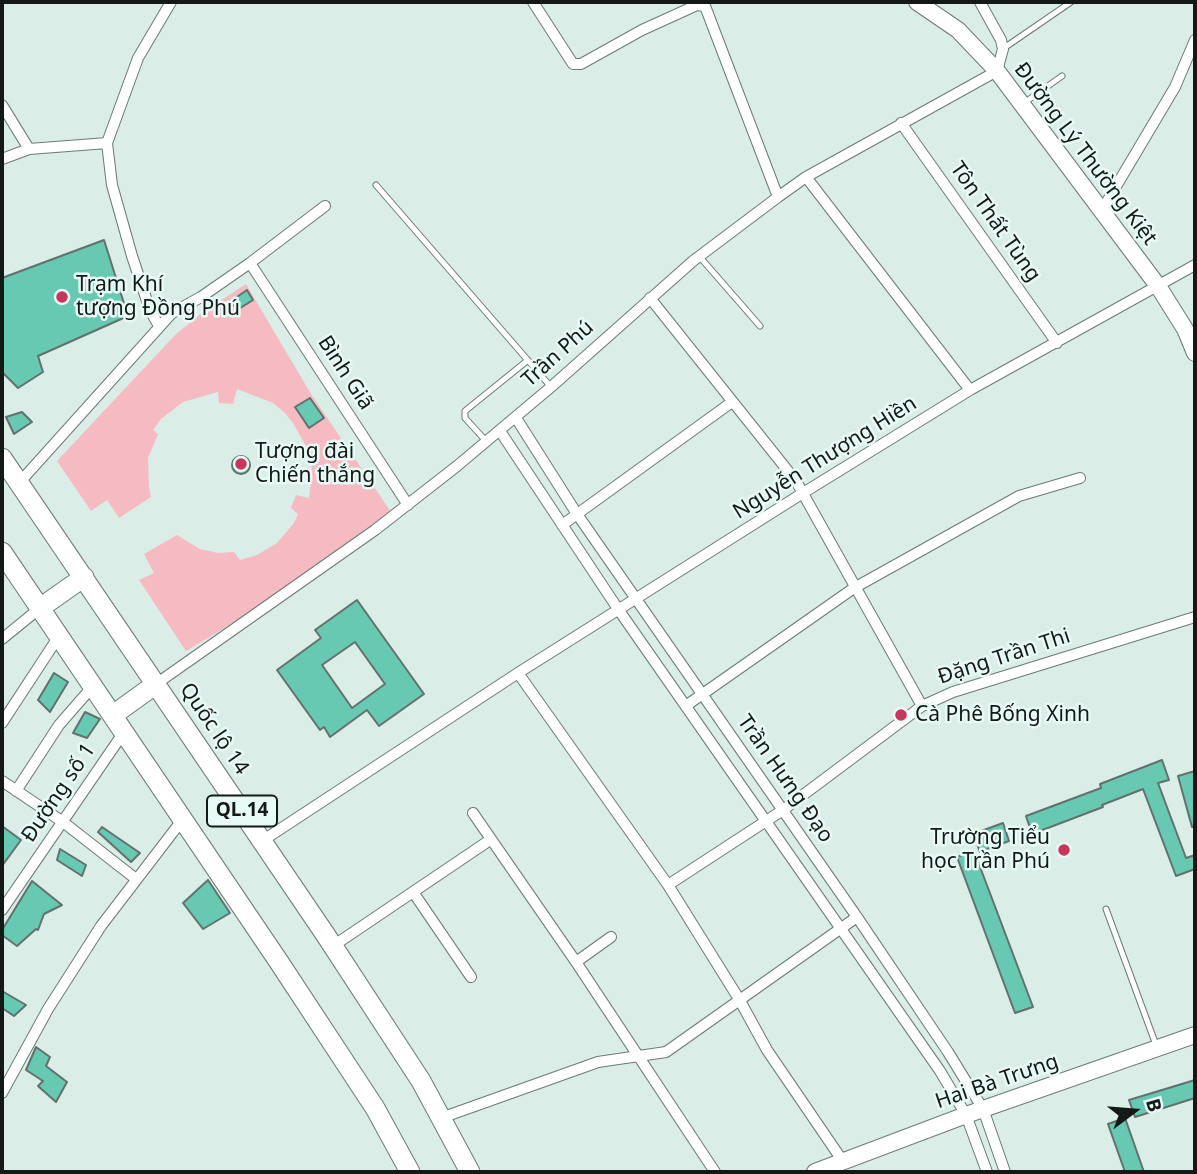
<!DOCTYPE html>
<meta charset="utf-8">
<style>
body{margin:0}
#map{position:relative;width:1197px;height:1174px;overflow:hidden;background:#dbede7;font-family:"Noto Sans",sans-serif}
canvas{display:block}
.frame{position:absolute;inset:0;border:4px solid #131917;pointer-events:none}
.north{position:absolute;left:1099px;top:1076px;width:70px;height:70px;-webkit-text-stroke:5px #e8faf5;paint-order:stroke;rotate:74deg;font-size:19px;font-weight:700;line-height:28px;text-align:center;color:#131917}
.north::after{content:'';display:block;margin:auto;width:24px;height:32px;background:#131917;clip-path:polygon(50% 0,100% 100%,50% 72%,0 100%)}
</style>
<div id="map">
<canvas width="1197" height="1174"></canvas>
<div class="frame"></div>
<div class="north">B</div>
</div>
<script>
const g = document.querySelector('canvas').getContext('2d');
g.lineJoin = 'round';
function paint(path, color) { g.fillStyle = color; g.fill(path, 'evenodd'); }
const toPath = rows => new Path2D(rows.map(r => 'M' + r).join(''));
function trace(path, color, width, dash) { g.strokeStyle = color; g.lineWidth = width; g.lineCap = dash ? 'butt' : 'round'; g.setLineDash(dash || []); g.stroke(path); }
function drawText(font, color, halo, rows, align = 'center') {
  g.font = font + ' "Noto Sans",sans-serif'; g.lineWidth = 5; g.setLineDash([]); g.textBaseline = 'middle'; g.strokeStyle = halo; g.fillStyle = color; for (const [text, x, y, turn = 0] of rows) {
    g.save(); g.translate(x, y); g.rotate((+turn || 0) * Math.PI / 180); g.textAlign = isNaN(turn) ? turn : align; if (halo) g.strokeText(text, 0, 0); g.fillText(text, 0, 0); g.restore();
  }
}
paint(toPath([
 [246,284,311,394,391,512,379,524,243,617,186,651,139,580,154,573,144,554,177,535,200,549,218,553,234,552,240,560,257,555,277,543,294,523,298,514,291,508,296,495,309,498,312,470,310,453,293,423,285,413,273,403,237,389,233,404,219,403,218,392,183,402,161,419,153,430,158,434,148,458,149,488,151,497,119,518,107,500,91,511,57,461,176,334,206,310]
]), '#f6bbc2');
const building = toPath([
 [104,240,128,316,38,356,43,372,18,388,2,372,2,278,104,240],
 [247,290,253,300,237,310,231,301,247,290],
 [310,398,324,418,309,428,295,407,310,398],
 [22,412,32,422,14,434,6,417,22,412],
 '232 465a9 9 0 1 1 18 0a9 9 0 1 1-18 0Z',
 [357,600,424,694,379,726,367,710,330,737,324,727,320,730,277,670,321,638,315,630,357,600],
 [355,642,385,684,352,708,322,665,355,642],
 [54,673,68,682,50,712,38,700,54,673],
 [85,712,100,719,87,738,73,733,85,712],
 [1162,760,1169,780,1158,783,1186,858,1195,855,1195,869,1176,876,1143,789,1102,805,1103,807,1032,834,1026,816,1101,788,1100,784,1162,760],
 [1195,771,1195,826,1192,827,1178,776,1195,771],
 [1003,823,1009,841,980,852,973,834,1003,823],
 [2,826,21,840,2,866,2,826],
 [102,827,140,853,131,862,98,832,102,827],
 [60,849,86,865,82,876,57,860,60,849],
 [974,851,1033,1007,1015,1013,957,857,974,851],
 [208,880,230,913,203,929,183,903,208,880],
 [32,881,62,905,44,914,38,930,36,929,17,946,2,935,2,930,32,881],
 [2,991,26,1005,14,1016,2,1008,2,991],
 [36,1047,50,1057,46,1066,67,1082,56,1102,38,1086,43,1081,26,1070,36,1047],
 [1195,1080,1195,1098,1135,1117,1129,1100,1195,1080],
 [1125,1118,1144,1172,1125,1172,1108,1124,1125,1118]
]);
paint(building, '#67c9b1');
trace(building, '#62716d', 2);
const lane = toPath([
 [1004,48,1071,2],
 [1024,103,1062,76],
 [376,185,551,387],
 [699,256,760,326],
 [486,441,465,418,465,411,528,360],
 [1106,909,1156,1045]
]);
const street = toPath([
 [533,2,573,64,581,64,642,30,697,5,705,6,778,197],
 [2,105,29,149],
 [901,123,1057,343],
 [2,159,29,149,107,143],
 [806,177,970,390],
 [1102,210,1175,87,1195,40],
 [250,263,408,505],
 [650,298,796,481,922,706],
 [159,326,150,310,132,256,112,185,107,143,138,58,171,2],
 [516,418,577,514,857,917,948,1052,983,1109,1005,1172],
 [500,431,618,609,940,1071,966,1115,987,1172],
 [19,483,172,313,201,297,250,263,325,206],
 [562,525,732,402],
 [2,639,40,608],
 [518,673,668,885,739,999,767,1050,842,1160],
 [156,684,375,530,457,466,551,387,693,261,778,197,806,177,997,71,1003,49,1001,40,980,2],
 [687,705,854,588,1019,496,1080,478],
 [2,723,59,636],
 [2,781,63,822,136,879],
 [16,791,59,725,93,686],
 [473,813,576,962,715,1172],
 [262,841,518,673,803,493,970,390,1195,265],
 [668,885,783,810,922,706,953,692,1195,617],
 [413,892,471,977],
 [2,910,124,732],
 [333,946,490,840],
 [576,962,611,937],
 [2,1093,48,1009,101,926,183,819],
 [441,1118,598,1062,666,1052,857,917]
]);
const secondary = toPath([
 [917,2,958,30,997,71,1158,286,1185,329,1195,353],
 [815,1172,966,1115,1195,1035]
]);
const highway = toPath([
 [2,458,325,934,421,1081,470,1172],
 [2,552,279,962,375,1108,410,1172],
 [40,608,84,577],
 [113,715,156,684]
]);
trace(lane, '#6a7a75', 7);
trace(street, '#6a7a75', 12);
trace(secondary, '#6a7a75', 18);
trace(highway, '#6a7a75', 21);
trace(lane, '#fff', 5);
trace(street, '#fff', 10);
trace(secondary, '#fff', 16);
trace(highway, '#fff', 19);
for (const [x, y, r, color] of [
 [62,297,7,"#c7375b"],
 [241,464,7,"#c7375b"],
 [901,715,7,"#c7375b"],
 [1064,850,7,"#c7375b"]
]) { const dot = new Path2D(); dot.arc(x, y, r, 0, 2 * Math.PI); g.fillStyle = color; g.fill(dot); trace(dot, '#e8faf5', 2.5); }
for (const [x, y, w] of [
 [242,811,70]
]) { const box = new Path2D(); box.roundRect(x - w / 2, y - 15.5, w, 31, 5); g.fillStyle = '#e8faf5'; g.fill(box); trace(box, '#131917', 2); }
drawText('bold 19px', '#131917', null, [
 ["QL.14",242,811]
]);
drawText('21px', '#131917', '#e8faf5', [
 ["Đường Lý Thường Kiệt",1085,154,53],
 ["Tôn Thất Tùng",995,222,55],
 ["Trần Phú",558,354,-42],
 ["Bình Giã",345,373,57],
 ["Nguyễn Thượng Hiền",825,458,-32],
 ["Đặng Trần Thi",1004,657,-18],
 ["Quốc lộ 14",214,729,56],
 ["Trần Hưng Đạo",785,779,55],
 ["Đường số 1",59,793,-56],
 ["Hai Bà Trưng",997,1082,-19]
]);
drawText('21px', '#131917', '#e8faf5', [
 ["Trạm Khí",76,285],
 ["tượng Đồng Phú",76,309],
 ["Tượng đài",255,452],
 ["Chiến thắng",255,476],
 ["Cà Phê Bống Xinh",915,715],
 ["Trường Tiểu",1050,838,"right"],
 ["học Trần Phú",1050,862,"right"]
], 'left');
</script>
